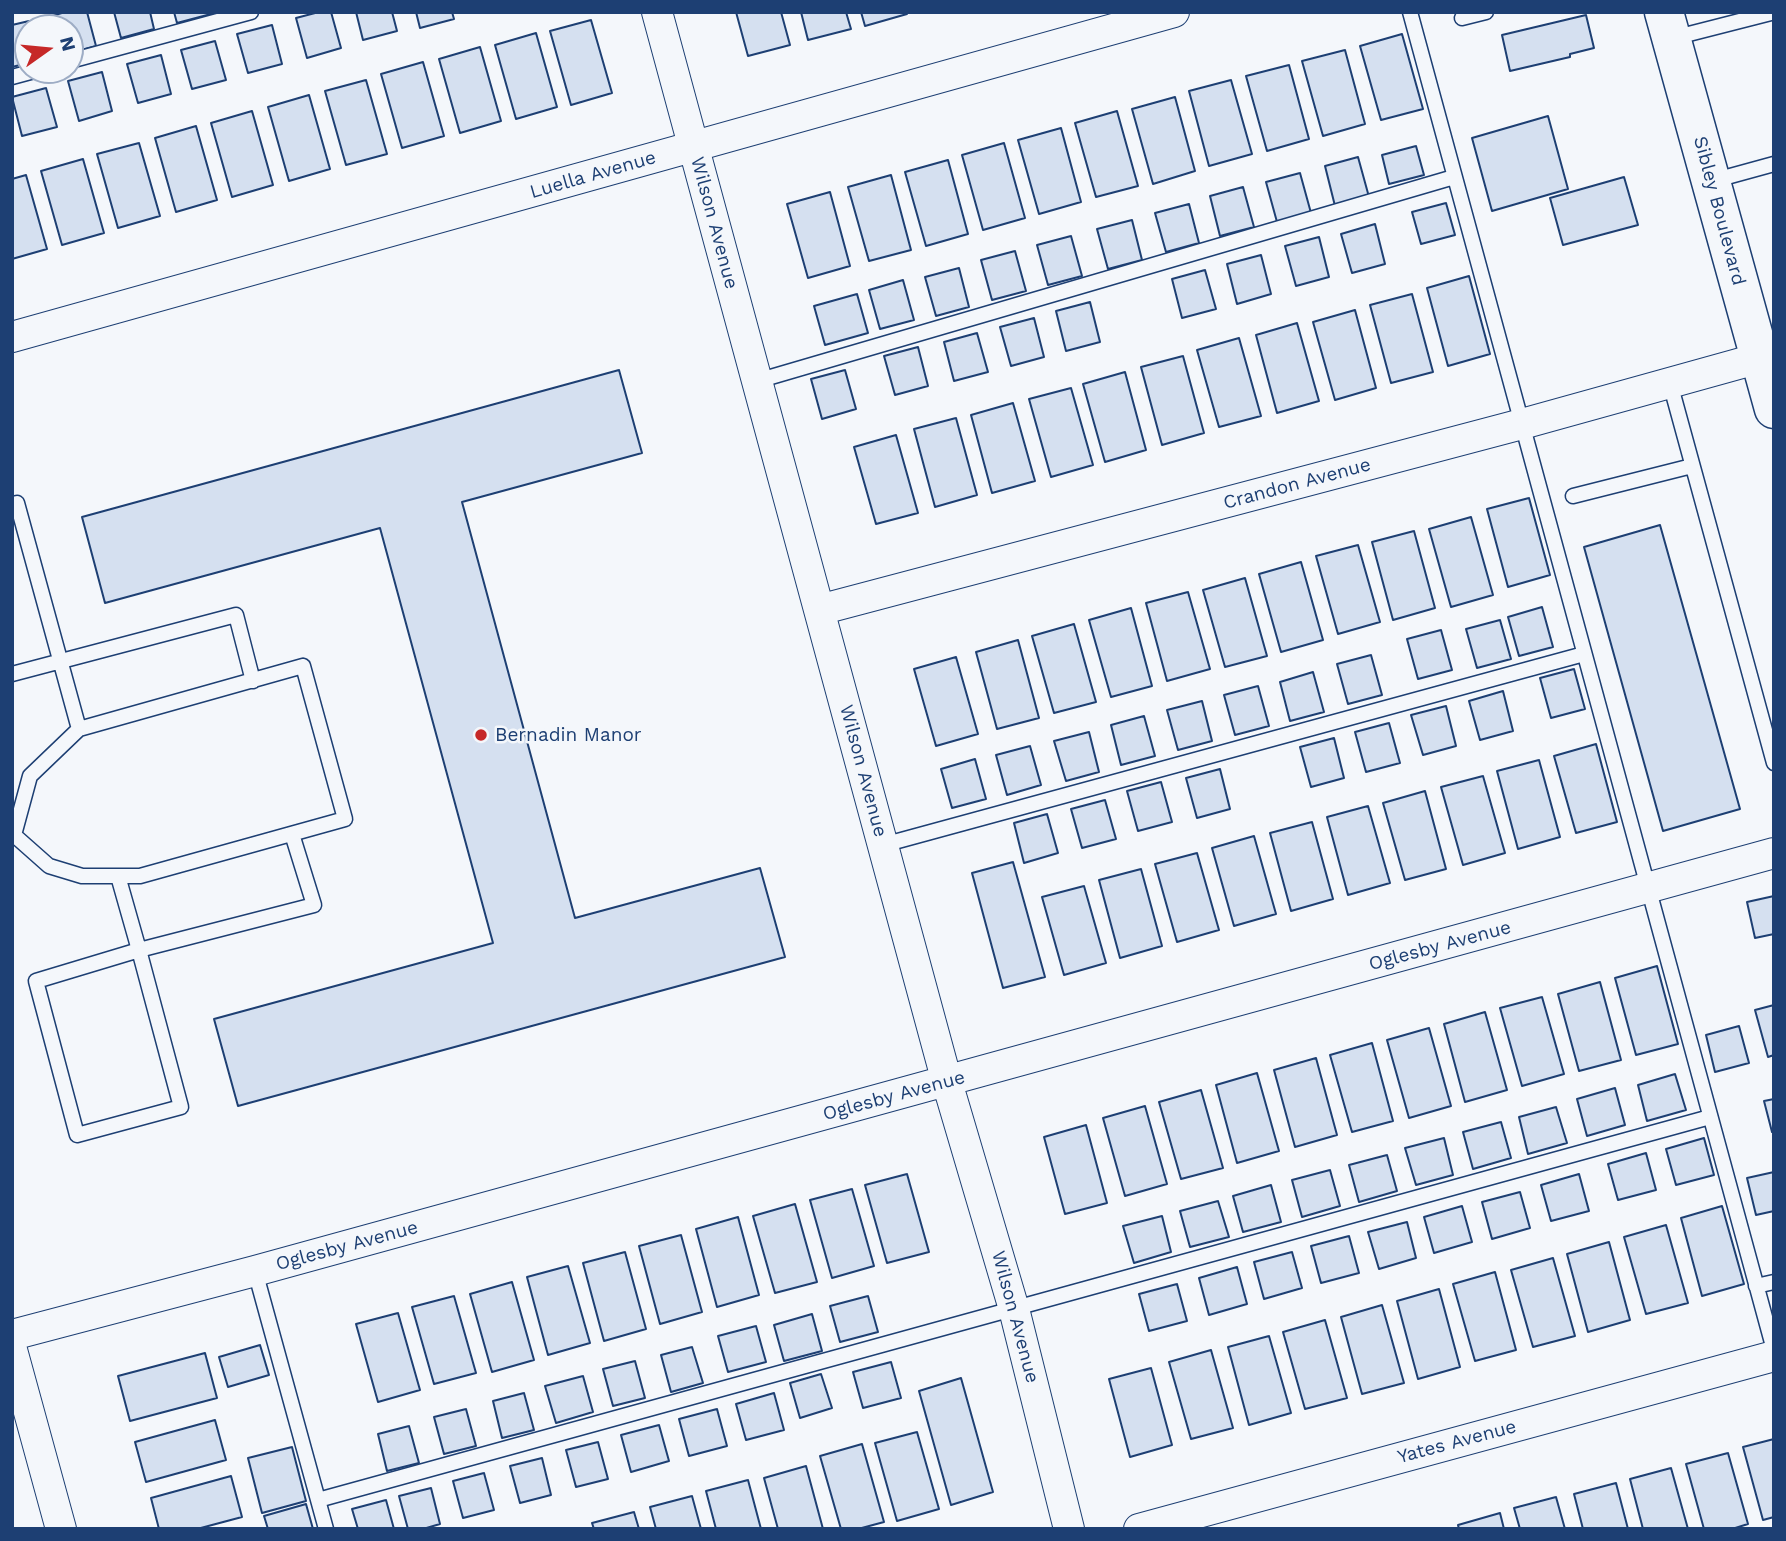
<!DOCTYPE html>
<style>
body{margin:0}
#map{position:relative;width:1786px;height:1541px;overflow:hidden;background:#f4f7fb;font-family:"Work Sans",sans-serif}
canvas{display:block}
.frame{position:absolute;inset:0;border:14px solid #1d3f73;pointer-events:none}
.north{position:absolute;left:14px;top:14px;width:70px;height:70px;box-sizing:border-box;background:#f4f7fb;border:2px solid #9eadc5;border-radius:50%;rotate:75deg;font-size:19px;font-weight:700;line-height:28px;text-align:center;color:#1d3f73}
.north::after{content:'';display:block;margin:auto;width:24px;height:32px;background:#c62828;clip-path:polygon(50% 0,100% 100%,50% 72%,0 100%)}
</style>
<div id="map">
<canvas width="1786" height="1541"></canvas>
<div class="frame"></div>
<div class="north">N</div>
</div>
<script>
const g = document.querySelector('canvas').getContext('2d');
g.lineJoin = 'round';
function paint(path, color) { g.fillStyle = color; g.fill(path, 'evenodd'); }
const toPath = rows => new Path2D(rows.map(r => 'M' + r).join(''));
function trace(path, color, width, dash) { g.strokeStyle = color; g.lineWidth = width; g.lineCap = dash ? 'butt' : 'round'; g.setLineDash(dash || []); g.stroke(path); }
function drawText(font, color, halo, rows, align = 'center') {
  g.font = font + ' "Work Sans",sans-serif'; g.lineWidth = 5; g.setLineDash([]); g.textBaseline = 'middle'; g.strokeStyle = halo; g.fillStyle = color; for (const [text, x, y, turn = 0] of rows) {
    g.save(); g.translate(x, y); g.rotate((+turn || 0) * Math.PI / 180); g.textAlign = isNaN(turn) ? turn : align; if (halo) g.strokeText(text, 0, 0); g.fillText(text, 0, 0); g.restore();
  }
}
const building = toPath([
 [65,12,87,12,96,46,70,53,70,28,55,28,52,16,65,12],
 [114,12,150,12,154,29,121,38,114,12],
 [174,12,210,12,211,14,177,23,174,12],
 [319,12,331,12,341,48,307,58,296,18,319,12],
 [356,12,392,12,397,31,363,40,356,12],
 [416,12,452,12,454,19,420,28,416,12],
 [736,12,781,12,790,45,748,56,736,12],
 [801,12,846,12,851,29,808,40,801,12],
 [861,12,907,12,907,14,865,26,861,12],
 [1586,15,1594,48,1570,54,1570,57,1510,71,1502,35,1586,15],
 [591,20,612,93,571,105,550,31,591,20],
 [29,21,31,28,28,28,28,63,12,67,12,25,29,21],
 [272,25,282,64,248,73,237,34,272,25],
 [536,33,557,107,516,119,495,45,536,33],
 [1402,34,1423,109,1381,120,1360,46,1402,34],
 [215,41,226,80,192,89,181,50,215,41],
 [480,47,501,121,460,133,439,59,480,47],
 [1345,50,1365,124,1323,136,1302,61,1345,50],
 [161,55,171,94,138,103,127,64,161,55],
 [423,62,444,136,402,148,381,74,423,62],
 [1289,65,1309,139,1267,151,1246,76,1289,65],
 [102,72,112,111,79,121,68,81,102,72],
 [366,80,387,154,346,165,325,91,366,80],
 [1231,80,1252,154,1209,166,1189,91,1231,80],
 [46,88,57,127,22,136,12,97,46,88],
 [309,95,330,169,289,181,268,107,309,95],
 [1175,97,1195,171,1153,184,1132,109,1175,97],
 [252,111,273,185,232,197,211,123,252,111],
 [1117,111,1138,186,1096,197,1075,123,1117,111],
 [1548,116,1568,189,1492,211,1472,138,1548,116],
 [196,126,217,200,176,212,155,138,196,126],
 [1061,128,1081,202,1039,214,1018,140,1061,128],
 [139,143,160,216,118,228,97,154,139,143],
 [1004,143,1025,218,983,230,962,155,1004,143],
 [1416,146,1424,175,1389,184,1382,155,1416,146],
 [1358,157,1369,197,1335,206,1325,166,1358,157],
 [83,159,104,233,62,245,41,171,83,159],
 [948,160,968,234,926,246,905,172,948,160],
 [1300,173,1311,213,1277,222,1266,182,1300,173],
 [26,175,47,249,12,259,12,179,26,175],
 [891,175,911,250,869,261,848,187,891,175],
 [1624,177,1638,225,1563,245,1550,198,1624,177],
 [1243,187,1254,227,1220,236,1210,196,1243,187],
 [830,192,850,266,808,278,787,204,830,192],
 [1446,203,1455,235,1421,244,1412,212,1446,203],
 [1189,204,1199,243,1166,252,1155,213,1189,204],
 [1132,220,1142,260,1108,269,1097,229,1132,220],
 [1375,224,1385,264,1352,273,1341,234,1375,224],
 [1071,236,1082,276,1048,285,1037,245,1071,236],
 [1319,237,1329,277,1296,286,1285,246,1319,237],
 [1015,251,1026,291,992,300,981,260,1015,251],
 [1261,255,1271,294,1237,304,1227,264,1261,255],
 [959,268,969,307,936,316,925,277,959,268],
 [1205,270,1216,309,1182,318,1172,279,1205,270],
 [1469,276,1490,354,1448,366,1427,288,1469,276],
 [903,280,914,320,880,329,869,290,903,280],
 [857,294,868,333,825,345,814,306,857,294],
 [1412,294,1433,372,1391,383,1370,305,1412,294],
 [1090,302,1100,342,1066,351,1056,311,1090,302],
 [1355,310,1376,388,1335,400,1313,322,1355,310],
 [1034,318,1044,357,1011,366,1000,327,1034,318],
 [1297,323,1319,401,1277,413,1256,335,1297,323],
 [977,333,988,372,954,381,944,342,977,333],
 [1239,338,1261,416,1219,427,1197,350,1239,338],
 [918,347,928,386,895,395,884,356,918,347],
 [1183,356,1204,433,1162,445,1141,367,1183,356],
 [619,370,642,453,462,502,575,918,760,868,785,957,238,1106,214,1019,493,943,380,528,105,603,82,517,619,370],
 [845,370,856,409,822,419,811,379,845,370],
 [1125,372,1146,450,1105,462,1083,384,1125,372],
 [1071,388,1093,465,1051,477,1029,399,1071,388],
 [1013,403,1035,481,992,493,971,415,1013,403],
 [956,418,977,495,935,507,914,429,956,418],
 [896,435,918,513,876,524,854,447,896,435],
 [1529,498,1550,575,1508,587,1487,509,1529,498],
 [1471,517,1493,595,1451,607,1429,529,1471,517],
 [1660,525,1740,809,1663,831,1584,547,1660,525],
 [1414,531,1435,608,1393,620,1372,542,1414,531],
 [1358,545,1380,622,1338,634,1316,556,1358,545],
 [1301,562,1323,640,1281,652,1259,574,1301,562],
 [1245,578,1267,656,1225,667,1203,590,1245,578],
 [1188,592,1210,669,1167,681,1146,603,1188,592],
 [1542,607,1553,647,1519,656,1508,617,1542,607],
 [1131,608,1152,686,1111,697,1089,620,1131,608],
 [1500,620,1511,659,1477,668,1466,629,1500,620],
 [1074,624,1096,702,1054,713,1032,636,1074,624],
 [1441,630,1452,670,1418,679,1407,639,1441,630],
 [1018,640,1039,718,997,729,976,652,1018,640],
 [1371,655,1382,695,1348,704,1337,664,1371,655],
 [956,657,978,734,936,746,914,669,956,657],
 [1574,669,1585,709,1551,718,1540,678,1574,669],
 [1313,672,1324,712,1290,721,1280,682,1313,672],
 [1258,686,1269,726,1235,735,1224,695,1258,686],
 [1503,691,1513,731,1480,740,1469,701,1503,691],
 [1202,701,1212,741,1178,750,1167,710,1202,701],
 [1446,706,1456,746,1423,755,1411,715,1446,706],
 [1144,716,1155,756,1121,765,1111,725,1144,716],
 [1389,723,1400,763,1366,772,1355,732,1389,723],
 [1089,732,1099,772,1066,781,1054,741,1089,732],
 [1334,738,1344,778,1311,787,1300,747,1334,738],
 [1596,744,1617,822,1576,833,1554,756,1596,744],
 [1030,746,1041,785,1007,795,996,755,1030,746],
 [975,759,986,799,952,808,941,769,975,759],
 [1539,760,1560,837,1518,849,1497,771,1539,760],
 [1220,769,1230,809,1197,818,1186,778,1220,769],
 [1483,776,1505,853,1463,865,1441,787,1483,776],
 [1161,782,1172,822,1138,831,1127,791,1161,782],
 [1425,791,1446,869,1405,880,1383,803,1425,791],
 [1105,800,1116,839,1082,848,1071,809,1105,800],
 [1368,806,1390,883,1348,895,1327,817,1368,806],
 [1047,814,1058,853,1024,863,1014,823,1047,814],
 [1312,822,1333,899,1291,911,1270,833,1312,822],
 [1254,836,1276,914,1234,926,1212,848,1254,836],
 [1197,853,1219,930,1177,942,1155,864,1197,853],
 [1013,862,1045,977,1003,988,972,873,1013,862],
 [1141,869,1162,946,1120,958,1099,880,1141,869],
 [1084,886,1106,963,1064,975,1042,897,1084,886],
 [1774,896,1774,934,1755,938,1747,902,1774,896],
 [1657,966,1678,1044,1636,1055,1615,978,1657,966],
 [1600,982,1621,1060,1579,1071,1558,994,1600,982],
 [1542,997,1564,1074,1522,1086,1500,1008,1542,997],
 [1774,1005,1774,1055,1768,1057,1755,1010,1774,1005],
 [1485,1012,1507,1090,1465,1102,1444,1024,1485,1012],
 [1739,1026,1749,1063,1715,1072,1706,1035,1739,1026],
 [1429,1028,1451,1106,1409,1118,1387,1040,1429,1028],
 [1372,1043,1393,1121,1352,1132,1330,1055,1372,1043],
 [1316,1058,1337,1135,1295,1147,1274,1070,1316,1058],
 [1257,1073,1279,1151,1237,1163,1216,1085,1257,1073],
 [1675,1074,1686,1110,1647,1121,1638,1085,1675,1074],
 [1615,1088,1625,1125,1587,1136,1577,1099,1615,1088],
 [1201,1090,1223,1168,1181,1179,1159,1102,1201,1090],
 [1774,1099,1774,1131,1772,1132,1764,1101,1774,1099],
 [1145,1106,1167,1184,1125,1196,1103,1118,1145,1106],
 [1556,1107,1567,1143,1528,1154,1519,1117,1556,1107],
 [1501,1122,1511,1158,1473,1169,1463,1132,1501,1122],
 [1086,1125,1107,1203,1065,1214,1044,1137,1086,1125],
 [1444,1138,1453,1175,1416,1185,1405,1148,1444,1138],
 [1704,1138,1714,1175,1676,1185,1666,1149,1704,1138],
 [1646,1153,1656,1190,1618,1200,1608,1164,1646,1153],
 [1387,1155,1397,1191,1359,1202,1349,1165,1387,1155],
 [1330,1170,1340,1206,1302,1217,1292,1180,1330,1170],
 [1774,1172,1774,1211,1756,1215,1747,1178,1774,1172],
 [907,1174,929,1252,887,1263,865,1185,907,1174],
 [1579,1174,1589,1211,1551,1221,1541,1185,1579,1174],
 [1271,1185,1281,1222,1243,1232,1233,1196,1271,1185],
 [852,1189,874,1266,832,1278,810,1200,852,1189],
 [1520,1192,1530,1228,1492,1239,1482,1202,1520,1192],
 [1218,1201,1229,1237,1190,1247,1180,1211,1218,1201],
 [795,1204,817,1282,775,1293,753,1216,795,1204],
 [1462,1206,1472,1242,1434,1253,1424,1217,1462,1206],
 [1722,1206,1744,1284,1702,1296,1681,1218,1722,1206],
 [1162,1216,1171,1252,1134,1263,1123,1226,1162,1216],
 [738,1217,759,1295,717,1307,696,1229,738,1217],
 [1407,1222,1416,1258,1379,1269,1368,1232,1407,1222],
 [1666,1225,1688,1303,1646,1314,1624,1237,1666,1225],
 [681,1235,702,1312,660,1324,639,1246,681,1235],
 [1349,1236,1359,1273,1321,1283,1311,1246,1349,1236],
 [1609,1242,1630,1320,1588,1332,1567,1254,1609,1242],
 [625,1252,646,1329,604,1341,583,1263,625,1252],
 [1292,1252,1302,1288,1264,1299,1254,1262,1292,1252],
 [1553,1258,1575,1336,1533,1347,1511,1270,1553,1258],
 [568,1266,590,1343,548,1355,527,1277,568,1266],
 [1237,1267,1247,1304,1209,1315,1199,1278,1237,1267],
 [1495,1272,1516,1350,1475,1361,1453,1284,1495,1272],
 [512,1282,534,1360,492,1372,470,1294,512,1282],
 [1177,1284,1187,1321,1149,1331,1139,1294,1177,1284],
 [1439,1289,1460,1367,1418,1379,1397,1301,1439,1289],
 [454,1296,476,1373,434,1384,412,1307,454,1296],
 [868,1296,878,1332,840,1342,830,1306,868,1296],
 [1382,1305,1404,1383,1362,1394,1341,1317,1382,1305],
 [398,1313,420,1390,378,1402,356,1324,398,1313],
 [812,1314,822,1351,784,1361,774,1325,812,1314],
 [1325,1320,1347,1398,1305,1409,1283,1332,1325,1320],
 [756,1326,766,1362,728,1372,718,1336,756,1326],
 [1269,1336,1291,1413,1249,1425,1228,1347,1269,1336],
 [260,1345,269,1375,228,1387,219,1357,260,1345],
 [692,1347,703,1383,671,1392,661,1355,692,1347],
 [1211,1350,1233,1428,1191,1439,1169,1362,1211,1350],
 [205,1353,217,1398,130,1421,118,1376,205,1353],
 [635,1361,645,1398,613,1406,603,1369,635,1361],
 [891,1362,901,1398,863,1408,853,1372,891,1362],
 [1151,1368,1172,1445,1130,1457,1109,1379,1151,1368],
 [821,1374,832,1408,800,1418,790,1383,821,1374],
 [583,1376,593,1412,556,1423,545,1386,583,1376],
 [961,1378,993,1492,951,1505,919,1391,961,1378],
 [524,1393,534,1430,502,1438,493,1401,524,1393],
 [774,1393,784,1430,746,1440,736,1404,774,1393],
 [466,1409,476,1446,444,1454,434,1417,466,1409],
 [717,1409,727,1446,689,1456,679,1419,717,1409],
 [215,1420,226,1460,146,1482,135,1442,215,1420],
 [659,1425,669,1461,631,1472,621,1435,659,1425],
 [409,1426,419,1463,387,1471,378,1434,409,1426],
 [917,1432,939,1509,897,1521,875,1443,917,1432],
 [1774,1439,1774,1517,1763,1520,1743,1447,1774,1439],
 [598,1442,608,1479,576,1487,566,1450,598,1442],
 [862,1444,884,1522,858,1529,841,1529,820,1456,862,1444],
 [292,1447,306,1501,262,1513,248,1458,292,1447],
 [1728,1453,1748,1524,1732,1529,1704,1529,1686,1464,1728,1453],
 [542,1458,551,1495,520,1503,510,1466,542,1458],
 [806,1466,823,1529,778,1529,764,1478,806,1466],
 [1671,1468,1688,1529,1643,1529,1630,1479,1671,1468],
 [484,1473,494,1510,463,1518,453,1481,484,1473],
 [231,1476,242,1517,197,1529,159,1529,151,1498,231,1476],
 [748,1480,761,1529,716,1529,706,1491,748,1480],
 [1616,1483,1628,1529,1583,1529,1574,1494,1616,1483],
 [431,1488,440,1524,423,1529,408,1529,399,1496,431,1488],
 [692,1496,701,1529,656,1529,650,1507,692,1496],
 [1556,1497,1565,1529,1520,1529,1514,1508,1556,1497],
 [386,1500,394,1529,358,1529,352,1509,386,1500],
 [306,1504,313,1529,268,1529,264,1516,306,1504],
 [634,1512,639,1529,594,1529,592,1523,634,1512],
 [1500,1513,1504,1529,1459,1529,1458,1525,1500,1513]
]);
paint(building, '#d5e0f0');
trace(building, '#1d3f73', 2);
const lane = toPath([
 [1410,12,1774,1350],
 [1462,18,1486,12],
 [1673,38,1771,13],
 [70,61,251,12],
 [12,77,38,70],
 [1712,181,1774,164],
 [757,381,1454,177],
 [1670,383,1774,763],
 [1573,496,1692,466],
 [12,504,17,503,79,729],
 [303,666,345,819,140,876,82,876,49,866,14,835,30,776,79,729,303,666],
 [12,674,236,615,253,681],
 [883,845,1584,654],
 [118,876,139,950,181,1107,77,1135,36,981,139,950,314,905,292,834],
 [255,1271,326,1529],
 [1756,1286,1774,1282],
 [318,1500,1710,1117]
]);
const street = toPath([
 [657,12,947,1082,1014,1309,1069,1529],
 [12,337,1174,12],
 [819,610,1522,424,1774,354],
 [12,1335,255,1271,1774,853],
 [12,1350,61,1529],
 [1139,1529,1774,1356]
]);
const primary = toPath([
 [1664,12,1774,409]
]);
trace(lane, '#1d3f73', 17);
trace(street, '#1d3f73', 32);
trace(primary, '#1d3f73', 41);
trace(lane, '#f4f7fb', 14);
trace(street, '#f4f7fb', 30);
trace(primary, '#f4f7fb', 38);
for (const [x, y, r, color] of [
 [481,735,7,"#c62828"]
]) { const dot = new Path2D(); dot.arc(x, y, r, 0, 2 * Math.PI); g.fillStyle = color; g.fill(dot); trace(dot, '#f4f7fb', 2.5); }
drawText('19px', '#1d3f73', '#f4f7fb', [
 ["Luella Avenue",593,175,-16],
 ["Sibley Boulevard",1719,211,75],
 ["Wilson Avenue",714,223,75],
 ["Crandon Avenue",1297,484,-15],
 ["Wilson Avenue",863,771,75],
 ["Oglesby Avenue",1440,946,-15],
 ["Oglesby Avenue",894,1096,-15],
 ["Oglesby Avenue",347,1246,-15],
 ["Wilson Avenue",1015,1317,75],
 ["Yates Avenue",1457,1442,-15]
]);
drawText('19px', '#1d3f73', '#f4f7fb', [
 ["Bernadin Manor",495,735]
], 'left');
</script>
